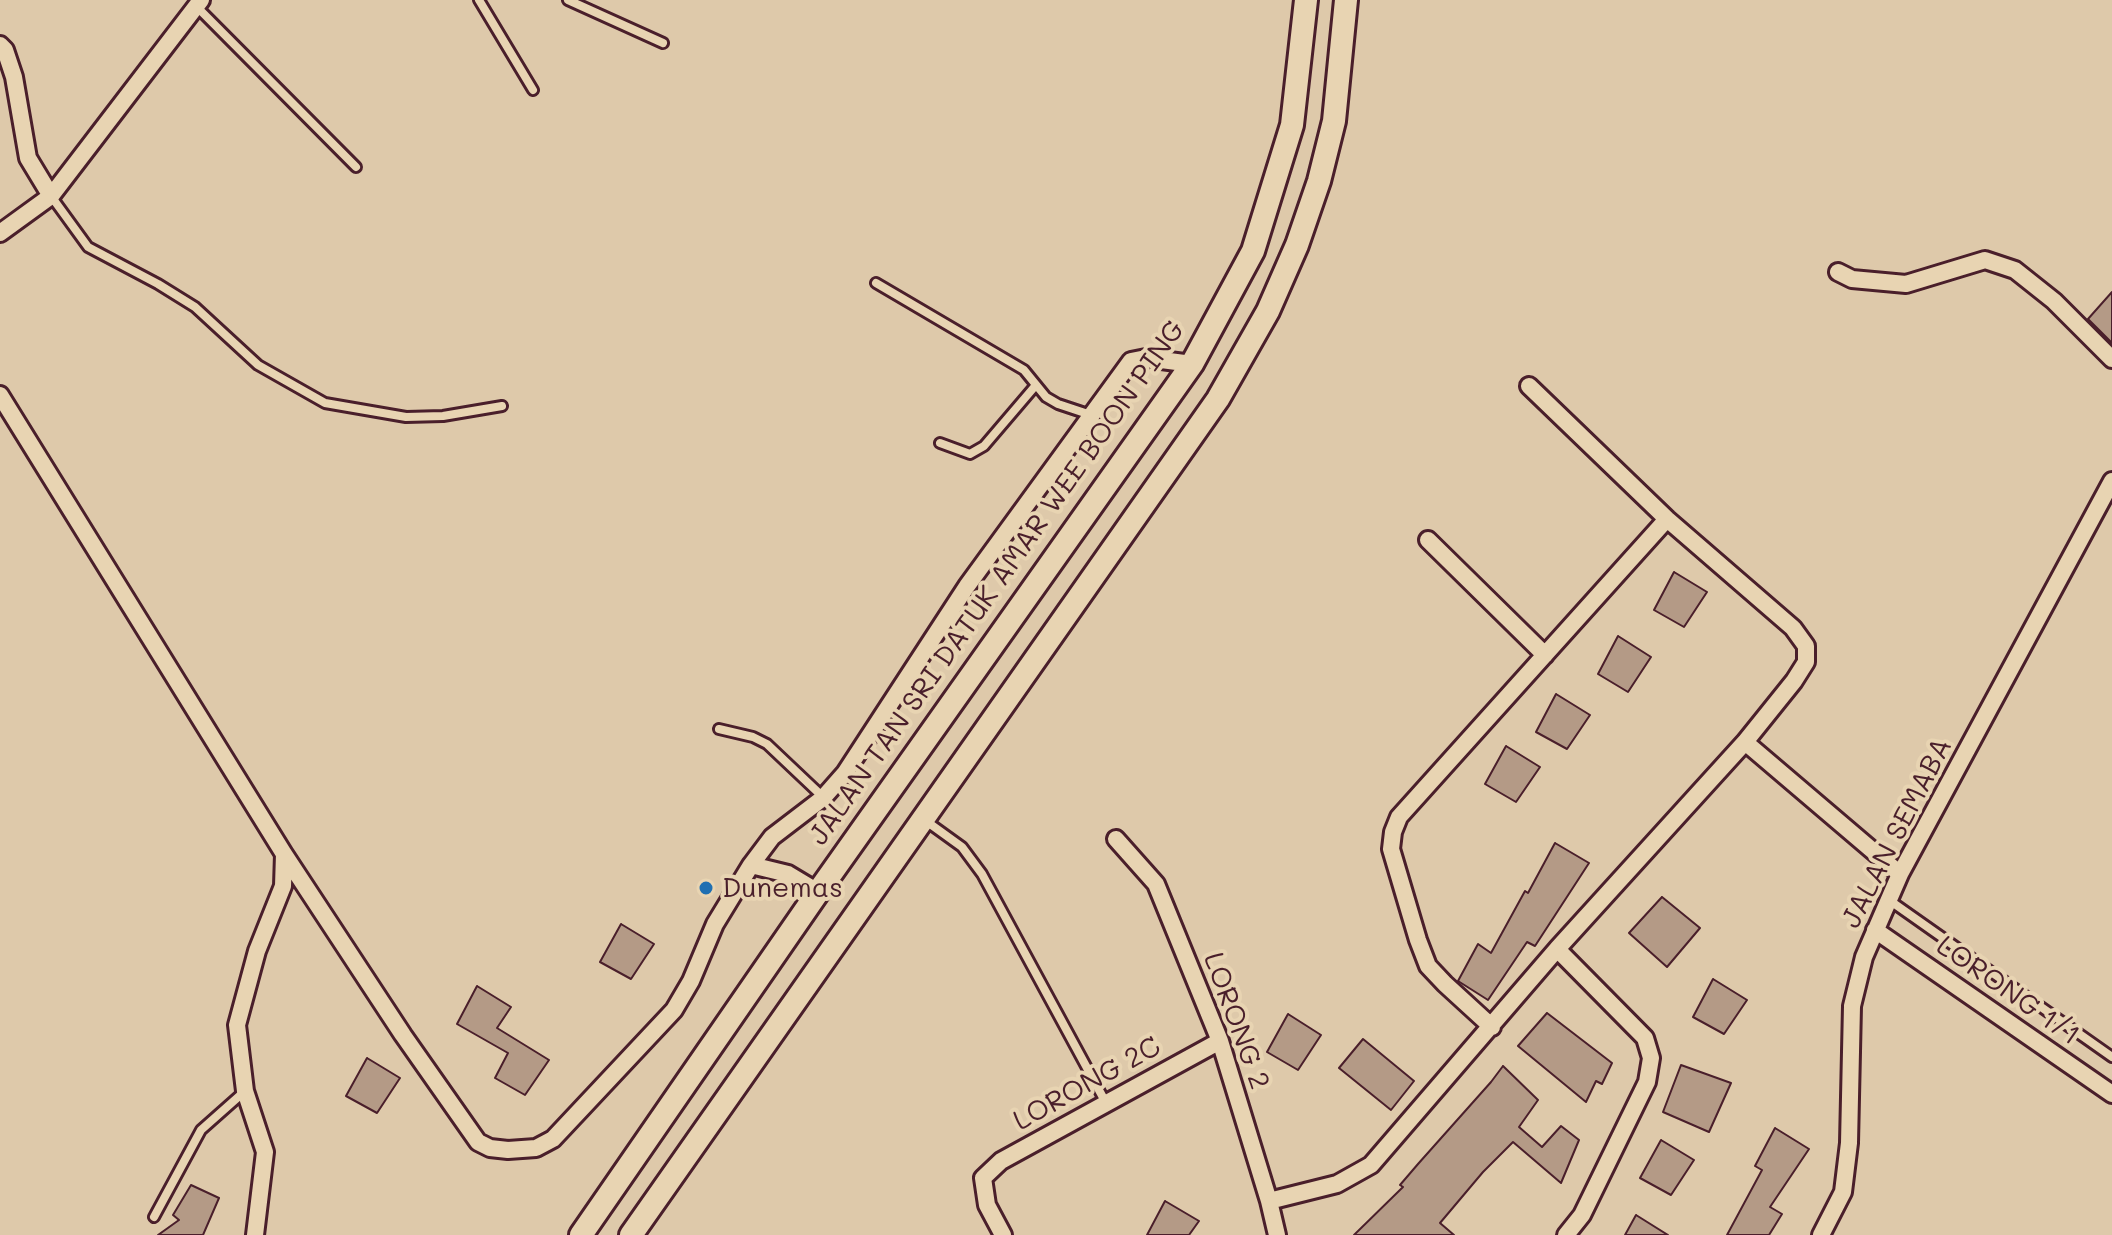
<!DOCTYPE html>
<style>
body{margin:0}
canvas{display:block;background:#dec9aa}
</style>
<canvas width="2112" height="1235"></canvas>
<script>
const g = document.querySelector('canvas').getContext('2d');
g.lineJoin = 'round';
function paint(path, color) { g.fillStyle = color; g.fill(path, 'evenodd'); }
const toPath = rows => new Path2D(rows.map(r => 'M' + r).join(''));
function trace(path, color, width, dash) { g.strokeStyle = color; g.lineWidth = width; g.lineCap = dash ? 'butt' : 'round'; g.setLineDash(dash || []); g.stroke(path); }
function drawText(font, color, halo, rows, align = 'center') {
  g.font = font + ' Mali,sans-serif'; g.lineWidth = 8; g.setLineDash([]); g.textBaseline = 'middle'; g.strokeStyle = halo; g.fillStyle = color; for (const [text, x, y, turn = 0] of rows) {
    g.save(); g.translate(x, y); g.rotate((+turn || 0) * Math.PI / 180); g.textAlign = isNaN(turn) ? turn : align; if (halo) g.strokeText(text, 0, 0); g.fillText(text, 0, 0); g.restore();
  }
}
const building = toPath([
 [2112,292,2112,343,2088,319,2112,292],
 [1674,572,1707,592,1684,627,1654,610,1674,572],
 [1618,636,1651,657,1628,692,1598,674,1618,636],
 [1556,694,1590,715,1567,749,1536,732,1556,694],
 [1506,746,1540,767,1516,802,1485,784,1506,746],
 [1555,843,1589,863,1535,946,1527,942,1488,1000,1458,981,1478,944,1491,953,1525,891,1528,893,1555,843],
 [1662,897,1700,928,1667,967,1629,933,1662,897],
 [621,924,654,944,631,979,600,962,621,924],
 [1713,979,1747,1000,1724,1034,1693,1017,1713,979],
 [477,986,511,1007,497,1028,549,1060,525,1095,495,1078,508,1053,457,1024,477,986],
 [1547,1013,1612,1063,1602,1084,1596,1081,1586,1102,1518,1046,1547,1013],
 [1288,1014,1321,1035,1298,1070,1267,1052,1288,1014],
 [1363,1039,1414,1081,1391,1110,1339,1068,1363,1039],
 [367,1058,400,1078,377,1113,346,1096,367,1058],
 [1681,1065,1731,1083,1709,1132,1663,1112,1681,1065],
 [1503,1066,1538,1100,1519,1127,1542,1147,1561,1126,1579,1140,1561,1183,1513,1142,1483,1172,1440,1223,1454,1235,1354,1235,1403,1187,1400,1185,1418,1164,1491,1082,1503,1066],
 [1775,1128,1809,1149,1770,1207,1782,1214,1769,1235,1727,1235,1762,1170,1755,1166,1775,1128],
 [1661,1140,1694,1160,1671,1195,1640,1178,1661,1140],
 [191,1185,219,1198,203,1235,158,1235,179,1220,173,1215,191,1185],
 [1165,1201,1199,1221,1189,1235,1147,1235,1165,1201],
 [1636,1215,1668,1235,1625,1235,1636,1215]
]);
paint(building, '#b49a86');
trace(building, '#4a1f2b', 2);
const lane = toPath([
 [479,0,533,90],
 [568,0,663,43],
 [197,7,356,167],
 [51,196,88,247,158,284,195,307,258,365,325,403,406,417,443,416,502,406],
 [876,283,1024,370,1046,397,1058,404,1091,415],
 [940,443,970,454,984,446,1036,385],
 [719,729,753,737,767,744,823,797],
 [926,821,962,847,982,874,1106,1103],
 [1889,900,2112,1057],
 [154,1217,201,1130,245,1091]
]);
const street = toPath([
 [0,45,5,50,14,77,28,158,51,196],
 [0,233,51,196,201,0],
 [1838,272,1852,279,1906,284,1985,260,2015,270,2054,301,2112,359],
 [0,395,284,854,403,1035,478,1142,490,1148,508,1150,536,1148,553,1139,674,1010,691,981,715,924,751,865,772,837,823,798,845,773,967,586,1131,361,1146,358,1192,364],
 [1428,540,1545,655],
 [1745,742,1900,874],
 [1116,839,1156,884,1220,1041,1269,1201,1277,1235],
 [751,865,788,874,818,892],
 [1875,930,2112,1094],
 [1557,949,1645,1038,1651,1058,1647,1082,1582,1215,1566,1235],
 [1492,1027,1445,984,1428,966,1418,940,1391,849,1393,832,1399,817,1667,519],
 [1269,1201,1337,1184,1371,1165,1557,949,1745,742,1794,681,1806,662,1806,646,1793,628,1667,519,1529,386],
 [255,1235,265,1152,245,1091,237,1025,257,951,283,886,284,854],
 [1003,1235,987,1205,983,1178,1001,1161,1220,1041],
 [1821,1235,1843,1192,1849,1143,1852,1006,1864,957,1900,874,2112,481]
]);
const secondary = toPath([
 [581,1235,818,892,1192,364,1253,251,1292,125,1306,0],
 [631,1235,1218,399,1268,311,1297,245,1319,181,1334,121,1346,0]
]);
trace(lane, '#4a1f2b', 14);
trace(street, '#4a1f2b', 22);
trace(secondary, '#4a1f2b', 28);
trace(lane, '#e8d4b2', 8);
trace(street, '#e8d4b2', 16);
trace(secondary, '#e8d4b2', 22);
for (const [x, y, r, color] of [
 [706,888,8,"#1f6fb2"]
]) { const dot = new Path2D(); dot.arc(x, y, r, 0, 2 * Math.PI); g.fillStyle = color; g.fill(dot); trace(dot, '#e8d4b2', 3); }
drawText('28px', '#4a1f2b', '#e8d4b2', [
 ["JALAN TAN SRI DATUK AMAR WEE BOON PING",997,583,-55],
 ["JALAN SEMABA",1897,833,-63],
 ["LORONG 1/1",2008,991,35],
 ["LORONG 2",1236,1021,70],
 ["LORONG 2C",1087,1084,-29]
]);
drawText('28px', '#4a1f2b', '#e8d4b2', [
 ["Dunemas",722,888]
], 'left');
</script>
